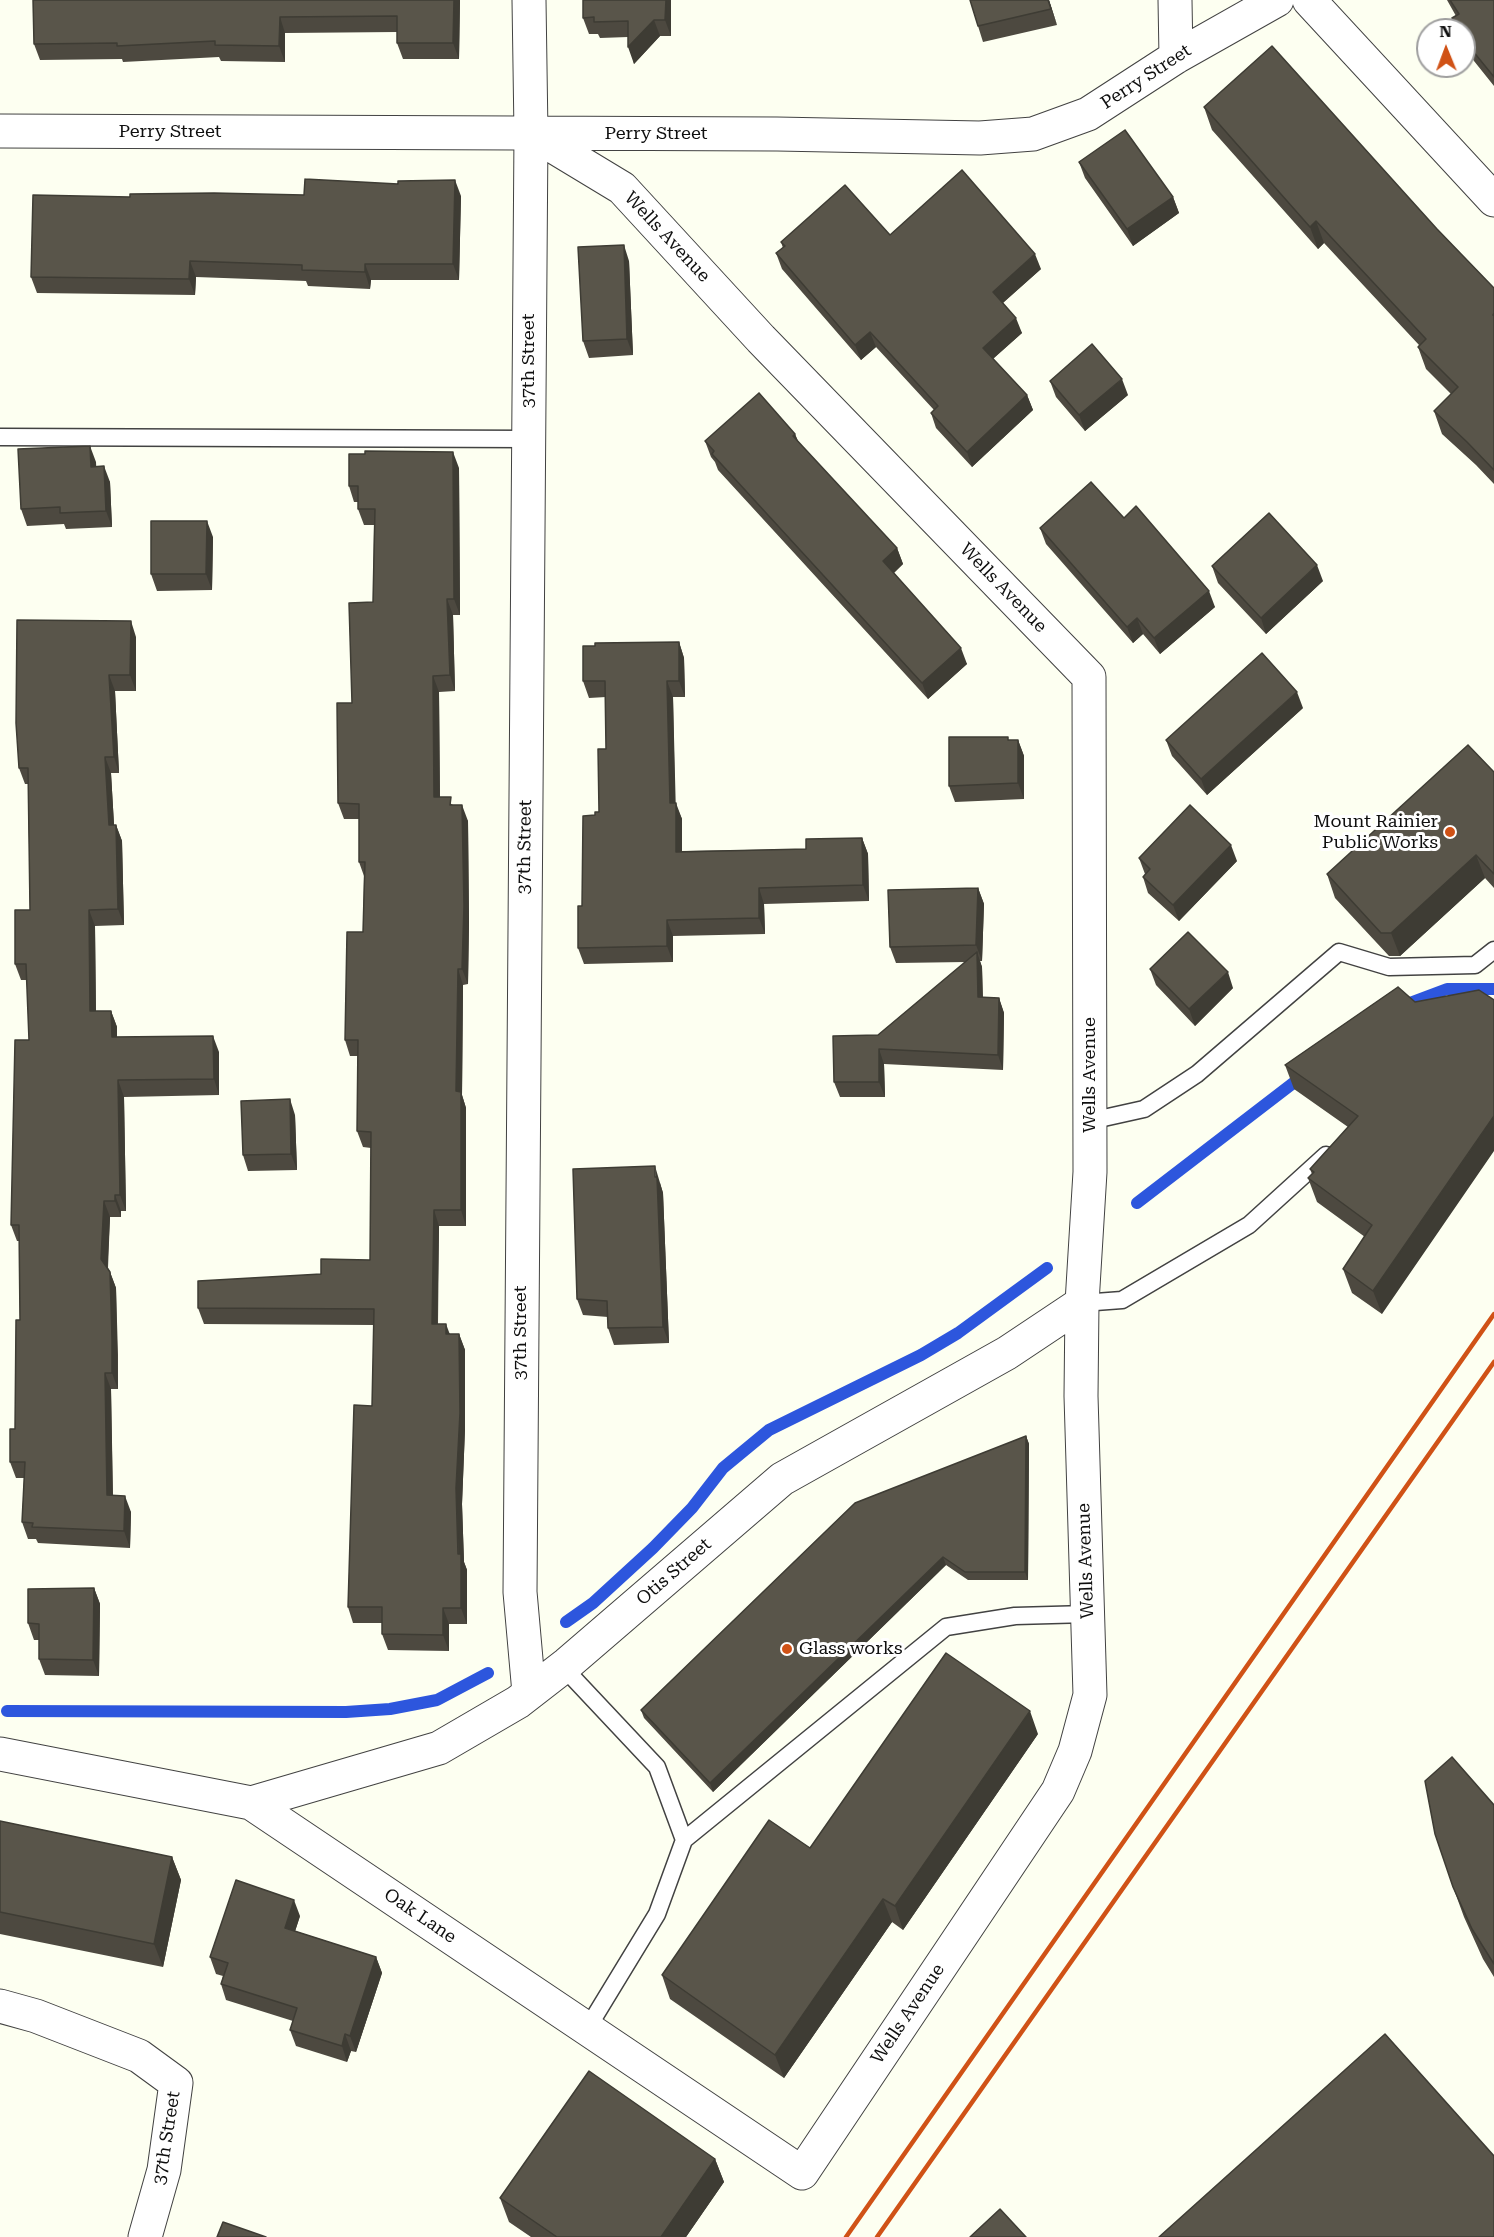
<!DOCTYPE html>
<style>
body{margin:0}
#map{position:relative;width:1494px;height:2237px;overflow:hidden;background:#fdfff1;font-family:"Roboto Serif",serif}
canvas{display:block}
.north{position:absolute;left:1416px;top:18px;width:60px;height:60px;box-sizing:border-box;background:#fff;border:2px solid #9f9f9f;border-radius:50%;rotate:359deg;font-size:16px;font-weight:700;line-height:24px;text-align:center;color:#0f0f0f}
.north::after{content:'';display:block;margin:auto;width:21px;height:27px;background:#d05216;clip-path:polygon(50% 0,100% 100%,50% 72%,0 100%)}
</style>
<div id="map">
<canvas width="1494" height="2237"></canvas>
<div class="north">N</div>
</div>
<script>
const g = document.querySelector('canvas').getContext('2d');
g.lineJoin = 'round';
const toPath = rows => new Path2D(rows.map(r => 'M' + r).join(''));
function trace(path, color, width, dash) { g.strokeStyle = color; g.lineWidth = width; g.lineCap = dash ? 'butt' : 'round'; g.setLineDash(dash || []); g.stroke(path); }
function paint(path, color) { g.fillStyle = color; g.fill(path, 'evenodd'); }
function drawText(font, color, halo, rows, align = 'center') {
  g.font = font + ' "Roboto Serif",serif'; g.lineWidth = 6; g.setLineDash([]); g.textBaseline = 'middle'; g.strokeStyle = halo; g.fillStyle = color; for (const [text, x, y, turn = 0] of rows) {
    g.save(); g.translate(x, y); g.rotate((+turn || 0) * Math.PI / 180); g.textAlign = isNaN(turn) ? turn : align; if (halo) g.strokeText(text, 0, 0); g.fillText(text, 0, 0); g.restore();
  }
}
trace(toPath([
 [1399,1007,1447,989,1494,989],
 [1137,1203,1305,1074],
 [566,1622,593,1603,653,1548,692,1508,723,1468,769,1430,921,1355,958,1333,1047,1268],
 [7,1711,346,1712,390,1709,437,1700,488,1673]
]), '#2d56dd', 12);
const lane = toPath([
 [0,437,529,439],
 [1090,1121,1144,1109,1197,1074,1339,952,1389,967,1475,965,1494,950],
 [1082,1303,1122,1300,1249,1225,1326,1155],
 [563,1667,657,1767,684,1840,657,1914,587,2029],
 [684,1840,946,1627,1015,1616,1088,1614]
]);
const street = toPath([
 [1175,0,1176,57],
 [1309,0,1494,200],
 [0,131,777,134,980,138,1033,134,1088,114,1176,57,1277,0],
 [529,1693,520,1592,531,133,529,0],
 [0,1754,251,1803,802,2173,1058,1791,1075,1751,1090,1695,1081,1396,1082,1303,1090,1172,1089,677,761,339,622,188,531,133],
 [251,1803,439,1748,518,1702,567,1664,782,1479,1007,1353,1082,1303],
 [0,2006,36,2016,139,2056,176,2083,164,2170,145,2237]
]);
trace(lane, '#424242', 19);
trace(street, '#424242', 35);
trace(lane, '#fff', 16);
trace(street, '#fff', 33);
trace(toPath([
 [846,2237,1494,1314],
 [877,2237,1494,1362]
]), '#d05216', 4.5);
paint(toPath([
 [33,0,460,0,459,59,403,59,397,43,397,32,285,33,285,62,221,61,219,57,123,62,122,59,40,60,34,44],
 [583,0,671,0,671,36,660,36,634,64,628,37,600,38,598,34,589,34,583,18],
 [1049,0,1057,25,983,42,978,26],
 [1447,0,1494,0,1494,86,1474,61,1464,44,1464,30,1457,30,1452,18,1456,16],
 [1204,107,1437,229,1494,288,1494,484,1476,465,1442,434,1434,411,1451,394,1426,369,1418,347,1419,345,1324,243,1318,249,1212,130],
 [1079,162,1173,197,1179,213,1133,246,1085,178],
 [304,195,461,196,459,280,371,280,370,289,308,286,306,281,196,277,195,295,37,293,31,277,130,197],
 [890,235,1041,269,1003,303,1022,333,993,359,1027,395,1033,410,972,467,936,428,931,413,934,410,876,347,861,360,782,269,776,253,783,248,781,242],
 [629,261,633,355,589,358,583,341],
 [1050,381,1128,395,1085,431,1056,397],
 [795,434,799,443,897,548,903,564,894,573,967,664,928,699,718,470,715,462,711,457,705,441],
 [96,462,96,466,110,482,112,527,66,529,64,524,27,526,21,509],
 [459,468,460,615,453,615,455,691,439,692,440,797,453,805,468,821,469,922,468,984,463,985,462,1095,466,1108,466,1226,439,1226,438,1324,450,1334,459,1334,465,1350,465,1429,462,1504,464,1562,467,1570,467,1624,449,1624,449,1651,388,1650,382,1634,382,1623,353,1623,348,1607,372,1406,374,1325,204,1324,198,1308,321,1274,370,1260,371,1148,363,1147,357,1131,358,1056,350,1056,345,1040,363,932,364,876,359,862,359,819,344,819,338,803,352,703,373,602,374,525,364,525,358,509,358,502,354,502,349,486],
 [1124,518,1215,607,1160,654,1143,634,1133,643,1046,544,1040,528],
 [213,537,212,590,157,591,151,574],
 [1212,566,1323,581,1266,634,1218,583],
 [136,637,136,691,115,691,119,773,111,773,114,825,116,825,122,841,124,925,95,926,96,1011,111,1011,117,1027,117,1037,219,1052,219,1095,124,1097,126,1211,121,1211,121,1217,110,1217,108,1268,110,1272,116,1288,118,1355,118,1389,111,1389,113,1495,131,1512,130,1548,38,1543,36,1539,28,1539,22,1522,24,1478,16,1478,10,1462,15,1429,20,1320,19,1241,17,1241,11,1225,29,1040,27,980,21,980,15,964,30,910,28,784,25,784,19,768],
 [679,642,684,658,685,697,673,697,675,803,682,819,682,851,806,849,862,838,868,854,869,901,764,904,765,934,673,936,673,962,584,964,578,948,582,906,595,815,599,812,606,749,606,697,589,698,583,681],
 [1303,708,1207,795,1172,756,1166,740],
 [1009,740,1018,740,1024,756,1024,799,955,802,949,786],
 [1494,772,1494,888,1485,878,1400,956,1389,956,1335,898,1327,874],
 [1139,858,1237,861,1179,921,1148,893,1143,877,1145,874],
 [978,888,984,904,982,961,980,961,982,967,983,998,999,998,1004,1013,1003,1070,884,1064,885,1097,840,1097,834,1082,878,1035,966,962,896,963,890,947],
 [1150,969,1233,988,1195,1026,1156,985],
 [1398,987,1382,1314,1352,1293,1343,1269,1365,1237,1317,1202,1308,1178,1312,1174,1310,1169,1348,1127,1294,1089,1285,1065],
 [295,1115,297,1170,248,1171,243,1155],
 [660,1183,663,1193,669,1343,614,1345,608,1328,608,1317,583,1315,577,1299],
 [1026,1436,1029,1444,1028,1580,968,1580,946,1565,713,1792,644,1718,641,1710],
 [94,1588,100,1604,99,1676,45,1675,39,1659,39,1640,34,1640,28,1623],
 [1038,1734,903,1930,892,1922,784,2078,670,1999,662,1975,810,1848],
 [1494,1805,1494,1977,1483,1959,1464,1917,1453,1887],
 [0,1821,172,1857,181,1880,163,1967,0,1934],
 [300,1916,295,1931,376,1957,382,1973,356,2052,351,2051,347,2062,296,2046,290,2030,293,2021,226,2000,221,1984,223,1976,216,1974,210,1957],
 [715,2159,724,2182,686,2237,531,2237,509,2222,500,2198]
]), '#4d4940');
paint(toPath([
 [454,0,460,0,459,59,453,43],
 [666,0,671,0,671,36,665,20],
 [1048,0,1049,0,1057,25,1051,9],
 [280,17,285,33,285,62,279,46],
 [654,20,660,36,634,64,628,47],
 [455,180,461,196,459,280,453,264],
 [1173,197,1179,213,1133,246,1127,229],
 [1316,221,1324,243,1318,249,1310,227],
 [624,245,629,261,633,355,627,339],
 [1035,254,1041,269,998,307,993,292],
 [190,261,196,277,195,295,189,279],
 [365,264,371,280,370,289,365,272],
 [1016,318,1022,333,988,363,983,348],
 [870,332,876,347,861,360,855,345],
 [1122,379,1128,395,1085,431,1079,415],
 [1027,395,1033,410,972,467,967,452],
 [795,434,801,450,793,436],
 [90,446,96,462,97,483,91,467],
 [453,452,459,468,460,615,454,599],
 [104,466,110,482,112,527,106,511],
 [207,521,213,537,212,590,206,574],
 [897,548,903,564,889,577,883,561],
 [1317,565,1323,581,1266,634,1261,618],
 [1209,591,1215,607,1160,654,1154,638],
 [447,599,453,615,455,691,450,675],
 [1137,618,1143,634,1133,643,1127,627],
 [131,621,136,637,136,691,130,675],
 [679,642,684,658,685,697,679,681],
 [961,648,967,664,928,699,922,683],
 [109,675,115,691,119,773,114,757],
 [433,676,439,692,440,813,434,797],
 [667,681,673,697,676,816,676,803,682,819,682,868,676,852,670,803],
 [1297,692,1303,708,1207,795,1201,779],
 [1018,740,1024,756,1024,799,1018,783],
 [105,757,111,773,115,841,109,825],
 [462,805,468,821,469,922,468,984,462,969],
 [116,825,122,841,124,925,118,909],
 [862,838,868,854,869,901,863,885],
 [1231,845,1237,861,1179,921,1173,905],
 [1476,855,1485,878,1400,956,1391,933],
 [759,888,764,904,765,934,759,918],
 [978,888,984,904,982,961,976,945],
 [89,910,95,926,96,1027,90,1011],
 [667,920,673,936,673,962,667,946],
 [977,952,982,967,983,1012,978,997],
 [458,969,463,985,462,1095,466,1108,466,1226,461,1210,456,1091],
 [1228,972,1233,988,1195,1026,1189,1009],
 [999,998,1004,1013,1003,1070,998,1055],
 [111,1011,117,1027,117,1054,112,1037],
 [213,1036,219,1052,219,1095,214,1079],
 [879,1049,884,1064,885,1097,879,1082],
 [118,1080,124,1097,126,1211,120,1195],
 [290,1099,295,1115,297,1170,291,1154],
 [1494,1116,1494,1151,1382,1314,1373,1291],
 [655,1166,663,1193,669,1343,663,1327],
 [115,1195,121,1211,121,1217,115,1201],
 [104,1201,110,1217,107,1276,101,1259],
 [434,1210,439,1226,437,1340,432,1324],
 [110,1272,116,1288,118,1389,112,1373],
 [446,1324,452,1340,446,1334],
 [459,1334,465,1350,465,1429,462,1504,464,1562,467,1570,467,1624,461,1608,456,1488],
 [105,1373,111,1389,113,1511,107,1495],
 [1026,1436,1029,1444,1028,1580,1025,1572],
 [125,1496,131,1512,130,1548,124,1531],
 [943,1557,946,1565,713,1792,710,1783],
 [94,1588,100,1604,99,1676,93,1660],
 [443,1608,449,1624,449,1651,443,1635],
 [1030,1711,1038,1734,903,1930,895,1906],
 [172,1857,181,1880,163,1967,154,1944],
 [883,1899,892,1922,784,2078,775,2055],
 [294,1900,300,1916,291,1944,285,1928],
 [376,1957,382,1973,356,2052,350,2036],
 [345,2034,351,2051,347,2062,342,2046],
 [715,2159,724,2182,686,2237,661,2237]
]), '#3e3c34');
const building = toPath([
 [33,0,454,0,453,43,397,43,397,16,280,17,279,46,215,45,215,41,117,46,117,43,34,44,33,0],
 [583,0,666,0,665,20,654,20,628,47,628,21,594,22,594,17,583,18,583,0],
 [970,0,1048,0,1051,9,978,26,970,0],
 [1450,0,1494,0,1494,77,1468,45,1464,38,1464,30,1459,30,1452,18,1459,14,1450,0],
 [1272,46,1437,229,1494,288,1494,313,1493,315,1494,316,1494,470,1467,442,1434,411,1458,387,1418,347,1426,339,1316,221,1310,227,1204,107,1272,46],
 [1125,130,1173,197,1127,229,1079,162,1125,130],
 [962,170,1035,254,993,292,1016,318,983,348,1027,395,967,452,931,413,938,406,870,332,855,345,776,253,785,246,781,242,845,185,890,235,962,170],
 [305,179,398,184,398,181,455,180,453,264,365,264,365,272,302,270,302,265,190,261,189,279,31,277,33,195,130,197,130,194,214,193,304,195,305,179],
 [624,245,627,339,583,341,578,247,624,245],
 [1092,344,1122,379,1079,415,1050,381,1092,344],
 [759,393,795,434,793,436,897,548,883,561,961,648,922,683,712,454,714,451,705,441,759,393],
 [90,446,91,467,104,466,106,511,60,513,60,507,21,509,18,449,90,446],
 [365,451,453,452,454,599,447,599,450,675,433,676,434,797,451,797,450,805,462,805,464,906,462,969,458,969,456,1091,461,1092,461,1210,434,1210,432,1324,446,1324,446,1334,459,1334,460,1413,456,1488,458,1554,461,1554,461,1608,443,1608,443,1635,382,1634,382,1607,348,1607,354,1405,372,1406,374,1309,198,1308,198,1281,321,1274,321,1259,370,1260,371,1132,357,1131,358,1040,345,1040,347,932,363,932,365,862,359,862,359,804,338,803,337,703,352,703,349,603,373,602,375,509,358,509,358,486,349,486,349,454,365,454,365,451],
 [1091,482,1124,518,1136,506,1209,591,1154,638,1137,618,1127,627,1040,528,1091,482],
 [1269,513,1317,565,1261,618,1212,566,1269,513],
 [151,521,207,521,206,574,151,574,151,521],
 [17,620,131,621,130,675,109,675,114,757,105,757,109,825,116,825,118,909,89,910,90,1011,111,1011,112,1037,213,1036,214,1079,118,1080,120,1195,115,1195,115,1201,104,1201,101,1259,110,1272,112,1339,112,1373,105,1373,107,1495,125,1496,124,1531,32,1527,33,1523,22,1522,25,1462,10,1462,10,1429,15,1429,16,1320,20,1320,19,1225,11,1225,15,1040,29,1040,26,964,15,964,15,910,30,910,28,768,19,768,16,723,17,620],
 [679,642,679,681,667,681,670,803,676,803,676,852,806,849,806,839,862,838,863,885,759,888,759,918,667,920,667,946,578,948,578,906,582,906,583,816,595,815,595,812,599,812,598,749,606,749,605,681,583,681,583,646,595,646,595,643,679,642],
 [1262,653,1297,692,1201,779,1166,740,1262,653],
 [949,737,1008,737,1008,740,1018,740,1018,783,949,786,949,737],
 [1468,745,1494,772,1494,874,1476,855,1391,933,1381,933,1327,874,1468,745],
 [1190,805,1231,845,1173,905,1143,877,1150,869,1139,858,1190,805],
 [978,888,976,945,890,947,888,890,978,888],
 [1188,932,1228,972,1189,1009,1150,969,1188,932],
 [977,952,978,997,999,998,998,1055,879,1049,879,1082,834,1082,833,1036,878,1035,977,952],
 [1398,987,1415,1002,1479,990,1494,1000,1494,1116,1373,1291,1343,1269,1372,1225,1308,1178,1314,1172,1310,1169,1358,1116,1285,1065,1398,987],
 [290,1099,291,1154,243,1155,241,1101,290,1099],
 [655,1166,655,1177,657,1177,663,1327,608,1328,607,1301,577,1299,573,1169,655,1166],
 [1026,1436,1025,1572,965,1572,943,1557,710,1783,641,1710,855,1503,1026,1436],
 [94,1588,93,1660,39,1659,39,1624,28,1623,28,1589,94,1588],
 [946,1653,1030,1711,895,1906,883,1899,775,2055,662,1975,769,1820,810,1848,946,1653],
 [1452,1757,1494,1805,1494,1964,1472,1929,1453,1887,1435,1834,1425,1781,1452,1757],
 [0,1821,172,1857,154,1944,0,1912,0,1821],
 [236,1880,294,1900,285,1928,376,1957,350,2036,345,2034,342,2046,290,2030,297,2008,221,1984,228,1963,210,1957,236,1880],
 [1385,2034,1494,2156,1494,2237,1159,2237,1385,2034],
 [589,2071,715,2159,661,2237,557,2237,500,2198,589,2071],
 [1000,2209,1026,2237,970,2237,1000,2209],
 [223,2222,266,2237,217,2237,223,2222]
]);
paint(building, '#59554a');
trace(building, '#3e3c34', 1.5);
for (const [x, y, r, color] of [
 [1450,832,6,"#d05216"],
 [787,1649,6,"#d05216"]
]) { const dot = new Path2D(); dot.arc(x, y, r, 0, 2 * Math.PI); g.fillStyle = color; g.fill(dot); trace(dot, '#fff', 2); }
drawText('18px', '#0f0f0f', '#fff', [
 ["Perry Street",1146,77,-33],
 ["Perry Street",170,132],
 ["Perry Street",656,134],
 ["Wells Avenue",667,237,47],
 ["37th Street",529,361,-90],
 ["Wells Avenue",1003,588,46],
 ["37th Street",525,847,-89],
 ["Wells Avenue",1090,1075,-90],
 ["37th Street",521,1333,-90],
 ["Wells Avenue",1086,1561,-92],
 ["Otis Street",674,1572,-41],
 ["Oak Lane",420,1916,34],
 ["Wells Avenue",908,2014,-56],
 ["37th Street",167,2138,-81]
]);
drawText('18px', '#0f0f0f', '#fff', [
 ["Mount Rainier",1438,822],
 ["Public Works",1438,843],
 ["Glass works",799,1649,"left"]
], 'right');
</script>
